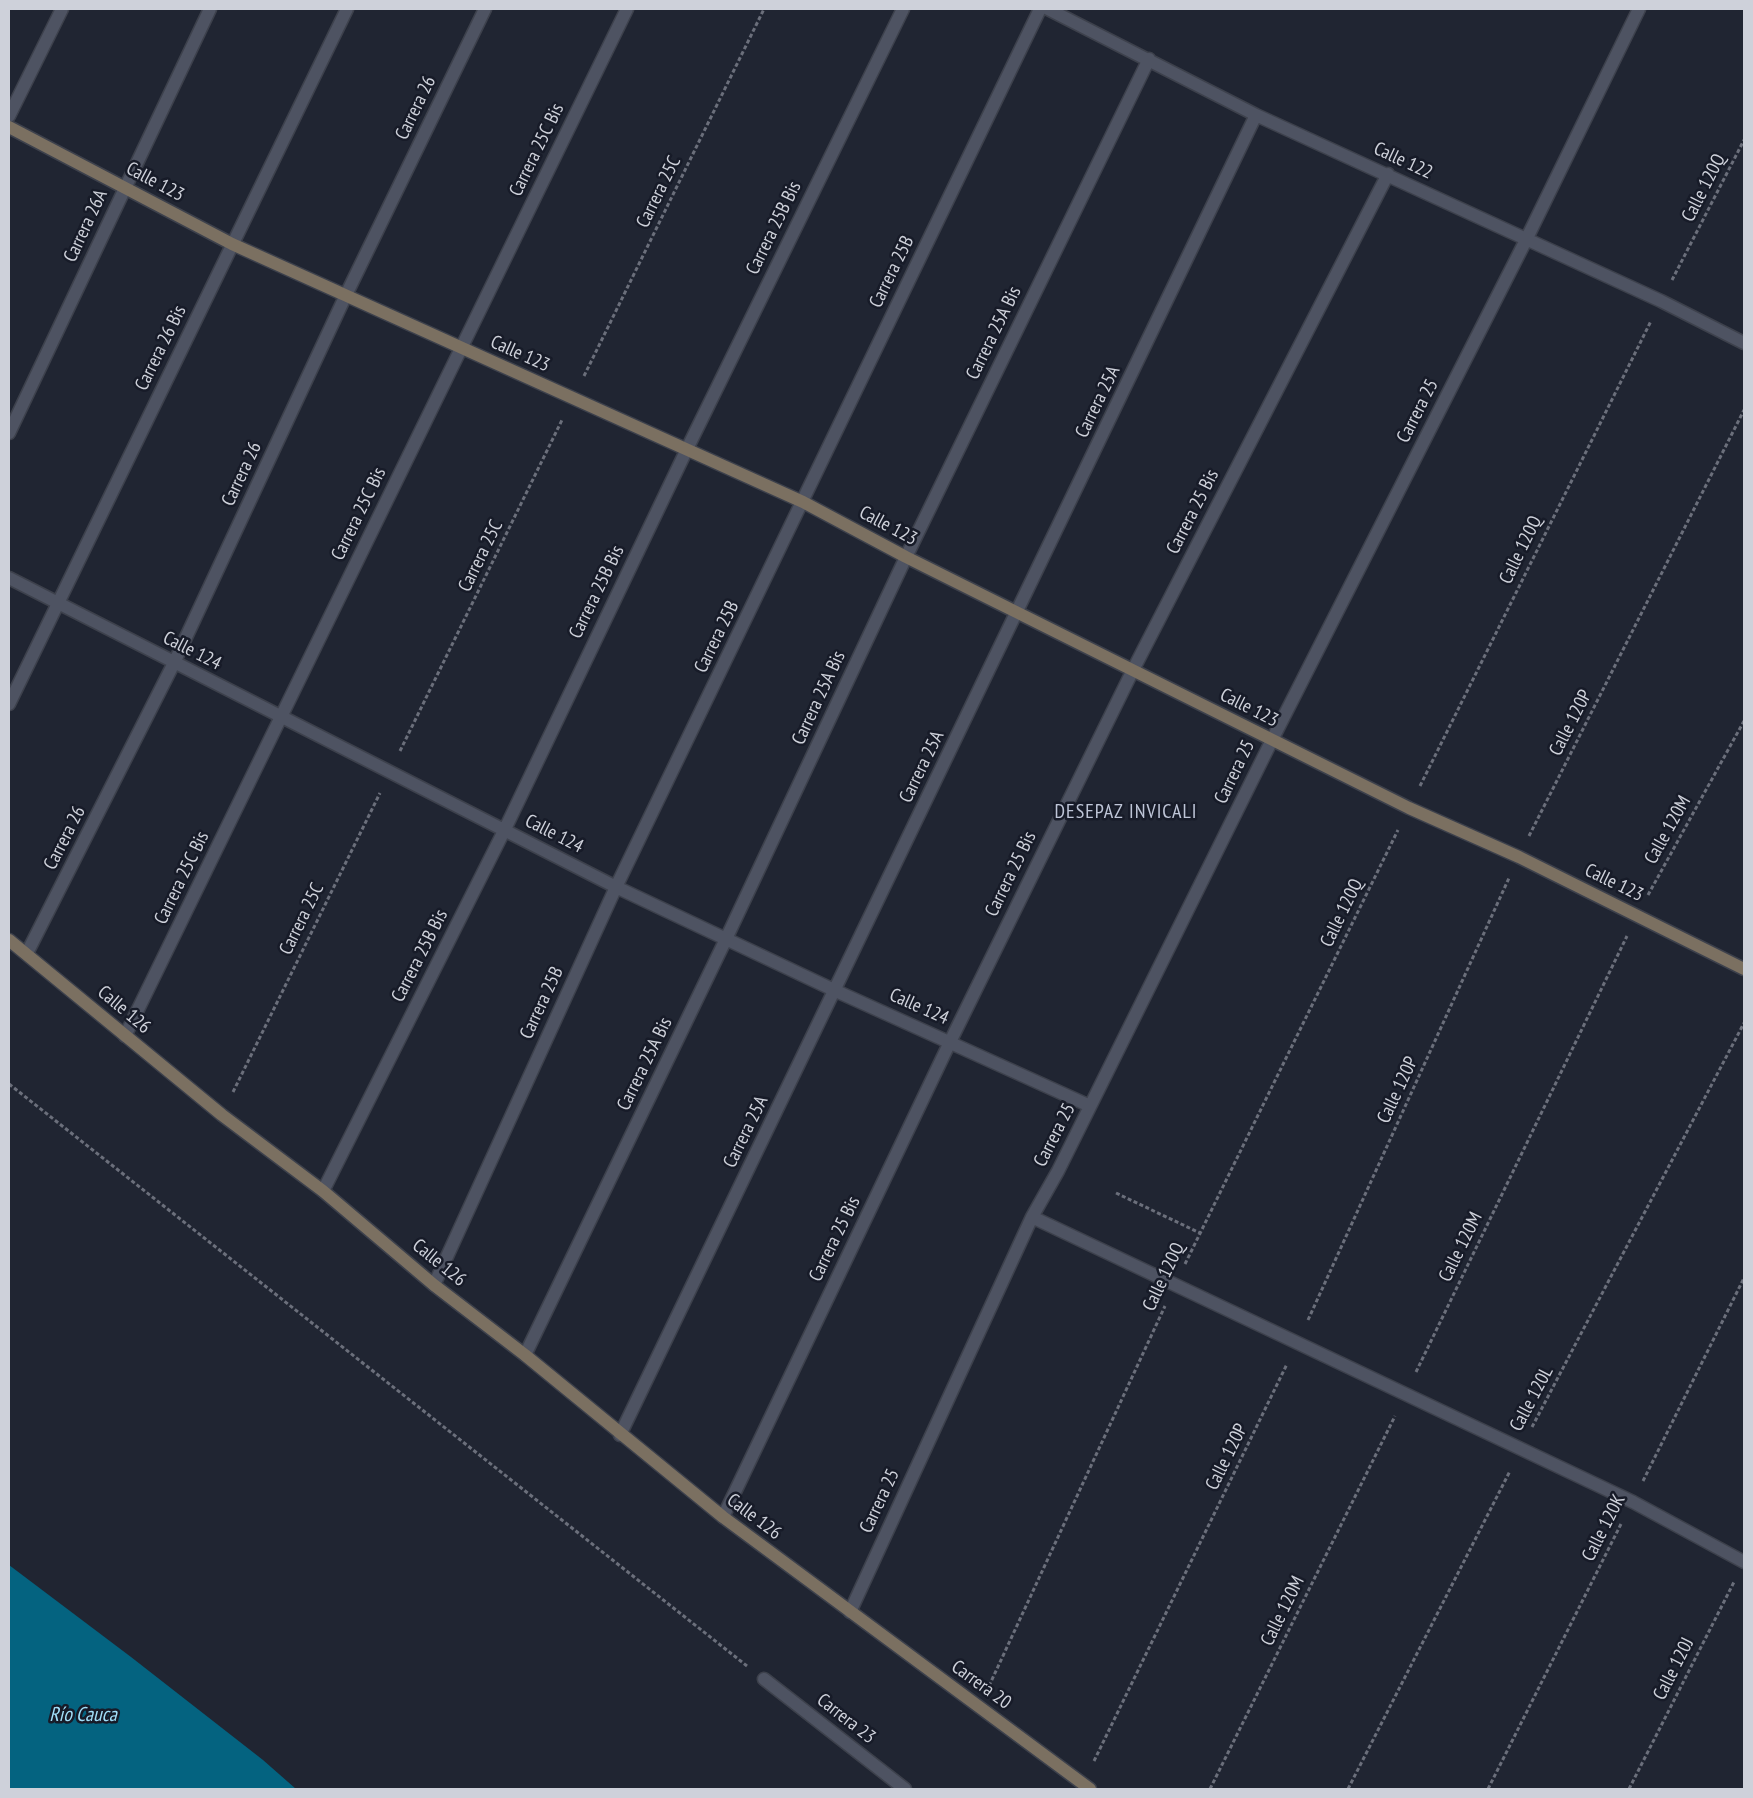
<!DOCTYPE html>
<meta charset="utf-8">
<style>
body{margin:0}
#map{position:relative;width:1753px;height:1798px;overflow:hidden;background:#202532;font-family:"PT Sans Narrow",sans-serif}
canvas{display:block}
.frame{position:absolute;inset:0;border:10px solid #ced1da;pointer-events:none}
</style>
<div id="map">
<canvas width="1753" height="1798"></canvas>
<div class="frame"></div>
</div>
<script>
const g = document.querySelector('canvas').getContext('2d');
g.lineJoin = 'round';
function paint(path, color) { g.fillStyle = color; g.fill(path, 'evenodd'); }
const toPath = rows => new Path2D(rows.map(r => 'M' + r).join(''));
function trace(path, color, width, dash) { g.strokeStyle = color; g.lineWidth = width; g.lineCap = dash ? 'butt' : 'round'; g.setLineDash(dash || []); g.stroke(path); }
function drawText(font, color, halo, rows, align = 'center') {
  g.font = font + ' "PT Sans Narrow",sans-serif'; g.lineWidth = 5; g.setLineDash([]); g.textBaseline = 'middle'; g.strokeStyle = halo; g.fillStyle = color; for (const [text, x, y, turn = 0] of rows) {
    g.save(); g.translate(x, y); g.rotate((+turn || 0) * Math.PI / 180); g.textAlign = isNaN(turn) ? turn : align; if (halo) g.strokeText(text, 0, 0); g.fillText(text, 0, 0); g.restore();
  }
}
paint(toPath([
 [9,1565,131,1657,263,1760,296,1789,9,1789]
]), '#046380');
const street = toPath([
 [1048,9,1256,115,1661,301,1744,343],
 [9,116,62,9],
 [9,433,210,9],
 [9,578,616,887,836,991,1090,1106],
 [9,704,347,9],
 [27,953,174,663,345,297,485,9],
 [125,1036,627,9],
 [323,1191,505,829,687,449,903,9],
 [1032,1217,1633,1502,1744,1562],
 [434,1285,616,887,1040,9],
 [525,1355,726,939,906,557,1149,59],
 [620,1435,1256,115],
 [723,1517,950,1042,1133,670,1388,174],
 [850,1612,1032,1217,1058,1171,1272,740,1526,240,1639,9],
 [764,1679,905,1789]
]);
const secondary = toPath([
 [9,127,232,244,803,502,906,557,1409,808,1519,857,1744,969],
 [9,940,222,1115,323,1191,434,1285,525,1355,723,1517,1090,1789]
]);
trace(street, '#3d414c', 15);
trace(secondary, '#3d414c', 15);
trace(toPath([
 [1672,280,1744,140],
 [584,376,764,9],
 [400,751,562,420],
 [1420,786,1651,321],
 [1529,836,1744,410],
 [1648,895,1744,721],
 [9,1084,747,1666],
 [233,1092,380,793],
 [1116,1193,1200,1233],
 [1185,1264,1398,830],
 [1308,1320,1509,878],
 [1416,1372,1627,936],
 [1532,1427,1744,1023],
 [1643,1481,1744,1278],
 [989,1686,1165,1306],
 [1094,1761,1287,1364],
 [1210,1789,1395,1416],
 [1348,1789,1510,1471],
 [1488,1789,1622,1522],
 [1629,1789,1734,1582]
]), '#6b6f7b', 3, [4, 2.5]);
trace(street, '#4e5362', 12);
trace(secondary, '#7b7061', 12);
drawText('19px', '#ced1da', '#171b28', [
 ["Carrera 26",416,108,-64],
 ["Carrera 25C Bis",537,150,-64],
 ["Calle 122",1403,161,25],
 ["Calle 123",155,182,28],
 ["Calle 120Q",1704,188,-63],
 ["Carrera 25C",659,192,-64],
 ["Carrera 26A",86,226,-65],
 ["Carrera 25B Bis",774,228,-64],
 ["Carrera 25B",892,272,-64],
 ["Carrera 25A Bis",994,333,-64],
 ["Carrera 26 Bis",161,348,-64],
 ["Calle 123",520,354,24],
 ["Carrera 25A",1098,402,-64],
 ["Carrera 25",1418,411,-63],
 ["Carrera 26",242,474,-65],
 ["Carrera 25 Bis",1193,512,-63],
 ["Carrera 25C Bis",359,514,-64],
 ["Calle 123",888,526,28],
 ["Calle 120Q",1521,550,-64],
 ["Carrera 25C",481,556,-64],
 ["Carrera 25B Bis",597,592,-64],
 ["Carrera 25B",717,637,-64],
 ["Calle 124",192,651,27],
 ["Carrera 25A Bis",819,698,-65],
 ["Calle 123",1249,708,27],
 ["Calle 120P",1571,723,-63],
 ["Carrera 25A",922,767,-64],
 ["Carrera 25",1235,772,-64],
 ["Calle 120M",1668,830,-61],
 ["Calle 124",554,834,27],
 ["Carrera 26",65,838,-63],
 ["Carrera 25 Bis",1011,874,-64],
 ["Carrera 25C Bis",182,878,-64],
 ["Calle 123",1614,883,26],
 ["Calle 120Q",1342,913,-64],
 ["Carrera 25C",302,919,-64],
 ["Carrera 25B Bis",420,956,-63],
 ["Carrera 25B",542,1003,-65],
 ["Calle 124",919,1007,24],
 ["Calle 126",124,1010,40],
 ["Carrera 25A Bis",645,1064,-64],
 ["Calle 120P",1398,1090,-65],
 ["Carrera 25A",746,1132,-64],
 ["Carrera 25",1055,1135,-63],
 ["Carrera 25 Bis",835,1239,-64],
 ["Calle 120M",1461,1247,-64],
 ["Calle 126",439,1263,39],
 ["Calle 120Q",1164,1277,-65],
 ["Calle 120L",1532,1399,-62],
 ["Calle 120P",1227,1457,-64],
 ["Carrera 25",880,1501,-65],
 ["Calle 126",754,1517,37],
 ["Calle 120K",1604,1528,-63],
 ["Calle 120M",1283,1611,-64],
 ["Calle 120J",1674,1669,-63],
 ["Carrera 20",981,1685,36],
 ["Carrera 23",846,1719,38]
]);
g.letterSpacing = '1px';
drawText('20px', '#bec5d7', '#171b28', [
 ["DESEPAZ INVICALI",1126,812]
]);
g.letterSpacing = '0px';
drawText('italic 20px', '#a2dff9', '#171b28', [
 ["Río Cauca",83,1715]
]);
</script>
